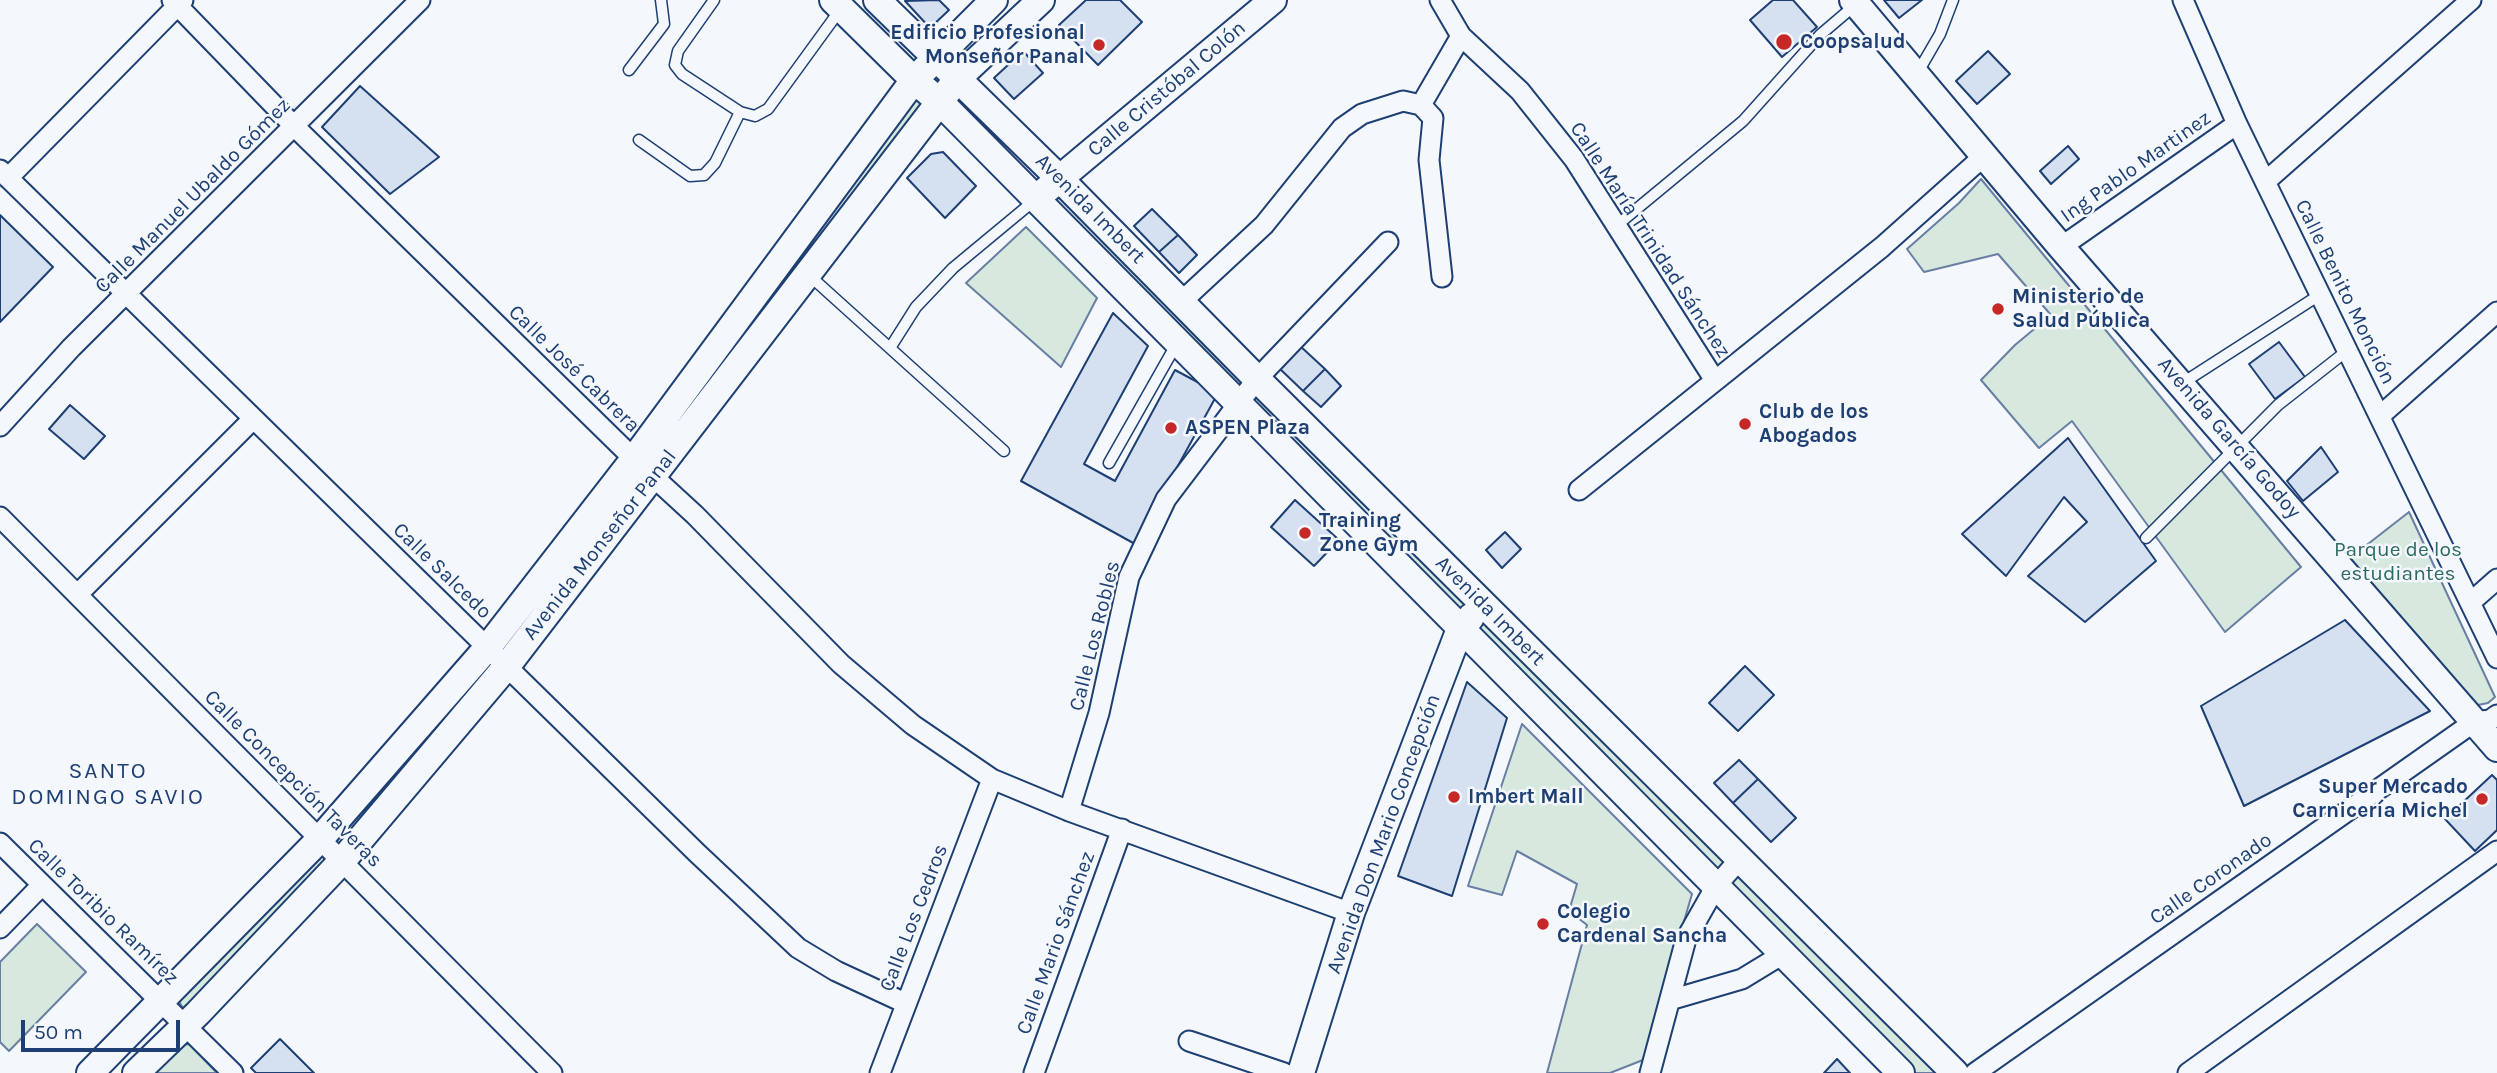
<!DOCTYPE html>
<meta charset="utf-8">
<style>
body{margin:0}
#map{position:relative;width:2497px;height:1073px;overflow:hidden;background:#f4f7fb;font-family:Karla,sans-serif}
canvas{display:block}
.scale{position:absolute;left:21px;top:1020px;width:159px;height:32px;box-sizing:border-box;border:4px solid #1d3f73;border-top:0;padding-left:9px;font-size:21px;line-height:24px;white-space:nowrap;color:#1d3f73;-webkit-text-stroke:5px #f4f7fb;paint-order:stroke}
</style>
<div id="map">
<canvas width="2497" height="1073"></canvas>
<div class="scale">50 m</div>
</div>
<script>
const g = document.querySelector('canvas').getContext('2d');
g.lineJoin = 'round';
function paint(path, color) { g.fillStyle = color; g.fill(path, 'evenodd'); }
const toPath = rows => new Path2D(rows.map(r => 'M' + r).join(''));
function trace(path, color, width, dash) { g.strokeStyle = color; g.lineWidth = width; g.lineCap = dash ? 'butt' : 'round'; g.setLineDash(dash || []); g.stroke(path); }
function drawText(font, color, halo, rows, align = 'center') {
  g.font = font + ' Karla,sans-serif'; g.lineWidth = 5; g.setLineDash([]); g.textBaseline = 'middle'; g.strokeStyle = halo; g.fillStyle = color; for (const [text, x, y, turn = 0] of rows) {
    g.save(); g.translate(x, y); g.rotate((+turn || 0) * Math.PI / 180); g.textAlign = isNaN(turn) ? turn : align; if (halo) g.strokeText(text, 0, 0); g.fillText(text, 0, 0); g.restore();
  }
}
const green = toPath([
 [912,90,933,105,690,423,644,454,912,90],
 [1981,179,2301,567,2225,632,2072,421,2039,448,1981,380,2015,345,2051,315,1998,254,1924,272,1907,249,1959,203,1981,179],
 [1058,191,1249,381,1235,394,1045,200,1058,191],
 [1026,227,1097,298,1061,367,966,283,1026,227],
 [1260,395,1469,603,1456,617,1246,404,1260,395],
 [2409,512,2495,697,2488,703,2478,705,2350,558,2409,512],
 [1483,616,1727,859,1713,874,1471,629,1483,616],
 [1522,724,1692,894,1643,1060,1610,1073,1547,1073,1587,925,1569,911,1577,884,1517,851,1502,895,1468,886,1522,724],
 [318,854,331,862,185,1011,176,997,318,854],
 [1737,871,1943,1073,1913,1073,1728,885,1737,871],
 [37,924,86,972,9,1051,0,1042,0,962,37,924],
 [189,1044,217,1073,151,1073,179,1045,189,1044]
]);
paint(green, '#d7e8df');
trace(green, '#687fa3', 2);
const building = toPath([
 [939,0,949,10,930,28,905,1,939,0],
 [1086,0,1120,0,1142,22,1098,65,1059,25,1086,0],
 [1773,0,1793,0,1817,27,1782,57,1750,20,1773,0],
 [1884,0,1922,0,1899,18,1884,0],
 [1023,51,1043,73,1014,99,994,78,1023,51],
 [1988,51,2010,74,1977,104,1956,81,1988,51],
 [360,86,439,157,390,194,322,127,360,86],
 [2068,146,2079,159,2051,184,2040,171,2068,146],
 [943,152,976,186,945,218,907,178,931,154,943,152],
 [1152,209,1178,235,1159,252,1134,226,1152,209],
 [0,215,53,267,0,322,0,215],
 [1178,235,1197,255,1179,273,1159,252,1178,235],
 [1113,313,1148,346,1084,464,1115,481,1175,370,1218,393,1135,544,1021,481,1113,313],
 [2279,342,2305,377,2275,399,2249,364,2279,342],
 [1299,345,1325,369,1303,391,1278,367,1299,345],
 [1325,369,1341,386,1321,407,1303,391,1325,369],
 [70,405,105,436,84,459,49,429,70,405],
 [2068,438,2156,561,2085,622,2028,576,2087,522,2064,497,2006,576,1962,534,2068,438],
 [2321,447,2338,472,2303,501,2287,481,2321,447],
 [1295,500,1339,540,1314,566,1271,527,1295,500],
 [1505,532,1521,549,1502,568,1486,550,1505,532],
 [2345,620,2430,711,2244,806,2201,706,2345,620],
 [1745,666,1774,695,1738,731,1709,703,1745,666],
 [1467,682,1507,718,1452,896,1398,876,1467,682],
 [1739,760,1758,779,1733,803,1714,783,1739,760],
 [2492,775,2497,780,2497,830,2475,851,2445,819,2492,775],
 [1758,779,1796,818,1771,842,1733,803,1758,779],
 [280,1039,314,1073,256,1073,251,1068,280,1039],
 [1837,1059,1850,1073,1824,1073,1837,1059]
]);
paint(building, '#d5e0f0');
trace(building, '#1d3f73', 2);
const lane = toPath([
 [714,0,678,51,675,65,682,74,740,112,755,116,768,109,840,10],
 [629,70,664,24,661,0],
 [1918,72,1940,34,1953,0],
 [639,140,690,176,704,175,715,163,740,112],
 [1616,226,1743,121,1820,35,1854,6],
 [810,276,1004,451],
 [890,348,916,307,953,268,1035,200],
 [2181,384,2321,294],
 [1109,463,1177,343],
 [2146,538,2278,405,2348,350]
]);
const street = toPath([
 [172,0,295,127,634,459,695,515,841,664,913,725,992,779,1069,811,1351,913],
 [1440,0,1461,36,1520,91,1574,159,1714,379],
 [2183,0,2237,124,2497,658],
 [1421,105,1461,36],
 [0,170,697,853,798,948,836,971,905,1003],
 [8,178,183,0],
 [2265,182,2471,0],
 [2061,247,2237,124],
 [1181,302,1264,225,1342,128,1362,114,1403,101,1421,105,1433,118,1429,160,1442,277],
 [2381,415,2497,312],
 [0,426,71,348,420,0],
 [1579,490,1882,247,1984,156],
 [0,517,552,1073],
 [79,593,253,419],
 [2471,602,2497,579],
 [1069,811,1099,713,1129,577,1166,499,1257,379,1388,242],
 [0,843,233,1073],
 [0,928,42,885],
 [1670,1000,1742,979,1783,954],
 [1189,1041,1284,1073],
 [880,1073,992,779],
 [1034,1073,1122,829],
 [1650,1073,1686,939,1716,886,1739,860],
 [1975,1073,2474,722,2490,720,2497,715],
 [2188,1073,2497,851]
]);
const secondary = toPath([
 [833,0,914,80,940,102,1901,1073],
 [877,0,1060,179,1257,379,1955,1073],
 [1853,0,2061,247,2497,748],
 [1046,190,1273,0],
 [90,1073,320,839,488,647,634,459,914,80,994,0],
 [136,1073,198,1013,342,861,506,667,958,78,1041,0],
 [1301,1073,1351,913,1458,634,1471,617]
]);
trace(lane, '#1d3f73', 13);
trace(street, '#1d3f73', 23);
trace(secondary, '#1d3f73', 30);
trace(lane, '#f4f7fb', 10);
trace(street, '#f4f7fb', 19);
trace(secondary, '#f4f7fb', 26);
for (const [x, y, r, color] of [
 [1784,42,9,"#c62828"],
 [1099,45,7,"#c62828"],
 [1998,309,7,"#c62828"],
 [1745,424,7,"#c62828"],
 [1171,428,7,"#c62828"],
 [1305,533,7,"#c62828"],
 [1454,797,7,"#c62828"],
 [2482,799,7,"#c62828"],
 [1543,924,7,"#c62828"]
]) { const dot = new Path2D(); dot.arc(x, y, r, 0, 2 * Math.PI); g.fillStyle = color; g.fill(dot); trace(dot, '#f4f7fb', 2.5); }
drawText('bold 21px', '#1d3f73', '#f4f7fb', [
 ["Edificio Profesional",1085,33,"right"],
 ["Monseñor Panal",1085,57,"right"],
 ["Coopsalud",1800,42],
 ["Ministerio de",2012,297],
 ["Salud Pública",2012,321],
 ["Club de los",1759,412],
 ["Abogados",1759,436],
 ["ASPEN Plaza",1185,428],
 ["Training",1319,521],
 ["Zone Gym",1319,545],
 ["Super Mercado",2468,787,"right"],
 ["Carnicería Michel",2468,811,"right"],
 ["Imbert Mall",1468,797],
 ["Colegio",1557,912],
 ["Cardenal Sancha",1557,936]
], 'left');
drawText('21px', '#1d3f73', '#f4f7fb', [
 ["Calle Cristóbal Colón",1167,89,-40],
 ["Ing Pablo Martinez",2136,167,-35],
 ["Calle Manuel Ubaldo Gómez",193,196,-45],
 ["Avenida Imbert",1090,209,45],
 ["Calle María Trinidad Sánchez",1650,240,57],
 ["Calle Benito Monción",2345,292,64],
 ["Calle José Cabrera",574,369,44],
 ["Avenida García Godoy",2229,438,49],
 ["Avenida Monseñor Panal",600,545,-52],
 ["Calle Salcedo",442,571,44],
 ["Avenida Imbert",1490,611,45],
 ["Calle Los Robles",1095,636,-76],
 ["Calle Concepción Taveras",293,779,45],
 ["Avenida Don Mario Concepción",1384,834,-70],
 ["Calle Coronado",2211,879,-35],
 ["Calle Toribio Ramírez",103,912,44],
 ["Calle Los Cedros",914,918,-69],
 ["Calle Mario Sánchez",1056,943,-70]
]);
drawText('21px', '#2c6c60', '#f4f7fb', [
 ["Parque de los",2398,550],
 ["estudiantes",2398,574]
]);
g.letterSpacing = '2px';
drawText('23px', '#1d3f73', '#f4f7fb', [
 ["SANTO",108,771],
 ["DOMINGO SAVIO",108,797]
]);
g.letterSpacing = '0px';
</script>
